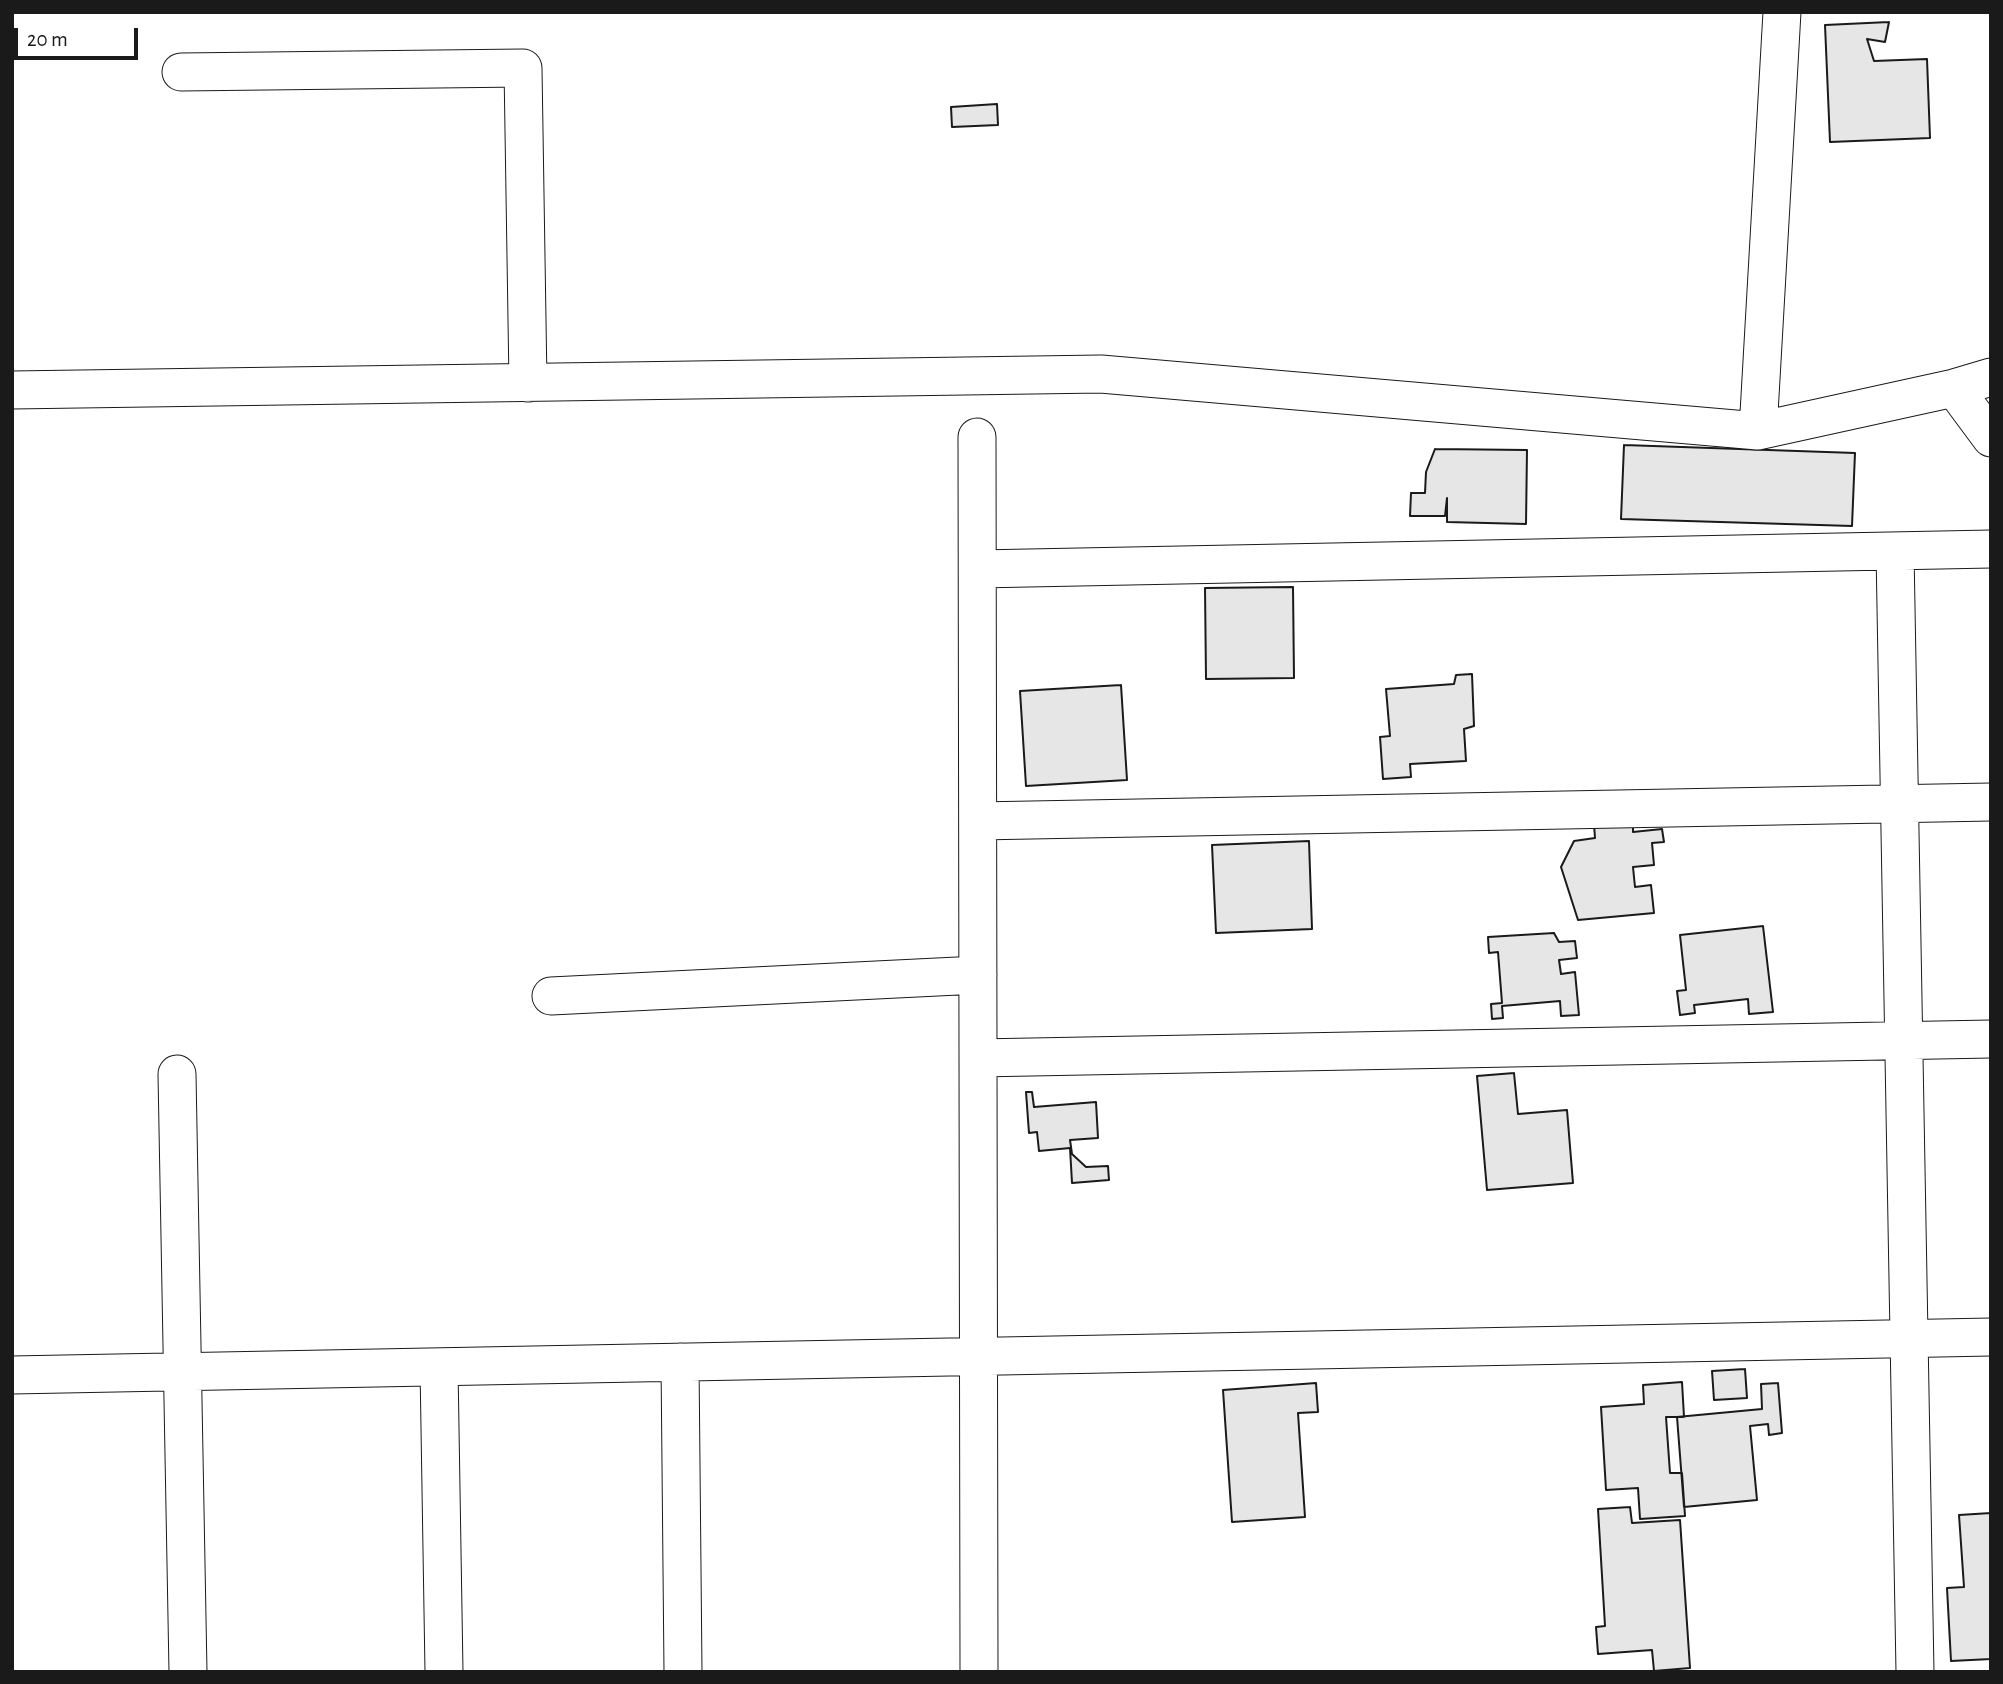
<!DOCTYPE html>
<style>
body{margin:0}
#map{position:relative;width:2003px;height:1684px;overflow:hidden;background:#fff;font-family:"Alegreya Sans",sans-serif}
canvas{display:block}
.frame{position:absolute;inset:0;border:14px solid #1a1a1a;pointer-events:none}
.scale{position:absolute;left:14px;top:28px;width:124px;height:32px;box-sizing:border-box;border:4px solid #1a1a1a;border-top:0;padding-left:9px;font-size:21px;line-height:24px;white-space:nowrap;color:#1a1a1a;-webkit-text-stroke:5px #fff;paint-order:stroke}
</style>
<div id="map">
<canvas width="2003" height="1684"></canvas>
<div class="frame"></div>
<div class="scale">20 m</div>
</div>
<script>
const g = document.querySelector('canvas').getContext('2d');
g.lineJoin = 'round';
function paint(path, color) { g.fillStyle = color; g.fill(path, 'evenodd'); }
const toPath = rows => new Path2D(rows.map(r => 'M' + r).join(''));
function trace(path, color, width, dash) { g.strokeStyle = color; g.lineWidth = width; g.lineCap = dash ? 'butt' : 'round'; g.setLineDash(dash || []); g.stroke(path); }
const building = toPath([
 [1889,22,1885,42,1867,39,1874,61,1927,59,1930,138,1830,142,1825,25,1889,22],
 [997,104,998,125,952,127,951,107,997,104],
 [1624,445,1855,453,1852,526,1621,519,1624,445],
 [1435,449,1527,450,1526,524,1447,522,1447,498,1445,516,1410,516,1411,493,1425,493,1426,472,1435,449],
 [1293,587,1294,678,1206,679,1205,588,1293,587],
 [1472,674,1474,726,1464,729,1466,761,1410,764,1411,777,1383,779,1380,737,1390,736,1386,689,1454,684,1456,675,1472,674],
 [1121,685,1127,780,1026,786,1020,691,1121,685],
 [1633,821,1633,832,1662,829,1664,842,1652,843,1654,865,1633,867,1635,887,1651,885,1654,913,1578,920,1561,867,1574,841,1595,838,1594,824,1633,821],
 [1309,841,1312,929,1216,933,1212,845,1309,841],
 [1763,926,1773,1012,1749,1014,1748,999,1694,1005,1695,1013,1680,1015,1677,991,1686,990,1680,935,1763,926],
 [1554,933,1559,942,1575,941,1577,958,1559,960,1561,974,1575,972,1579,1015,1561,1016,1560,1001,1502,1006,1503,1018,1492,1019,1491,1004,1502,1003,1498,952,1489,953,1488,937,1554,933],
 [1514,1073,1518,1114,1567,1110,1573,1183,1487,1190,1477,1076,1514,1073],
 [1026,1092,1032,1092,1034,1107,1096,1102,1098,1138,1070,1140,1072,1154,1086,1167,1108,1166,1109,1180,1072,1183,1070,1148,1039,1151,1037,1132,1029,1133,1026,1092],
 [1745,1369,1747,1398,1714,1400,1712,1371,1745,1369],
 [1682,1382,1684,1417,1666,1417,1670,1473,1682,1473,1685,1516,1640,1519,1638,1488,1606,1490,1601,1407,1644,1404,1643,1385,1682,1382],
 [1316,1383,1318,1412,1298,1413,1305,1517,1232,1522,1223,1390,1316,1383],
 [1778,1383,1782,1433,1769,1435,1768,1424,1750,1426,1757,1500,1684,1507,1677,1417,1762,1409,1761,1384,1778,1383],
 [1630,1507,1632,1523,1680,1520,1690,1668,1654,1671,1652,1650,1598,1654,1596,1627,1605,1626,1598,1509,1630,1507],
 [1991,1513,1991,1659,1951,1661,1947,1588,1964,1587,1959,1515,1991,1513]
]);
paint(building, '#e6e6e6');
trace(building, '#1a1a1a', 2);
const minor = toPath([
 [181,72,523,68,528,383],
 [1954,388,1991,438],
 [12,390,1101,374,1758,431,1954,388,1991,377],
 [1758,431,1782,12],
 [977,437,979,1672],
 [1895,551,1915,1672],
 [978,569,1991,549],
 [978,821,1991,802],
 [551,996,978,975],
 [978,1058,1991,1039],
 [177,1074,188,1672],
 [680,1362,683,1672],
 [439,1367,444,1672],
 [12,1375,1991,1337]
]);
trace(minor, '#1a1a1a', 39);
trace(minor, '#fff', 37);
</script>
